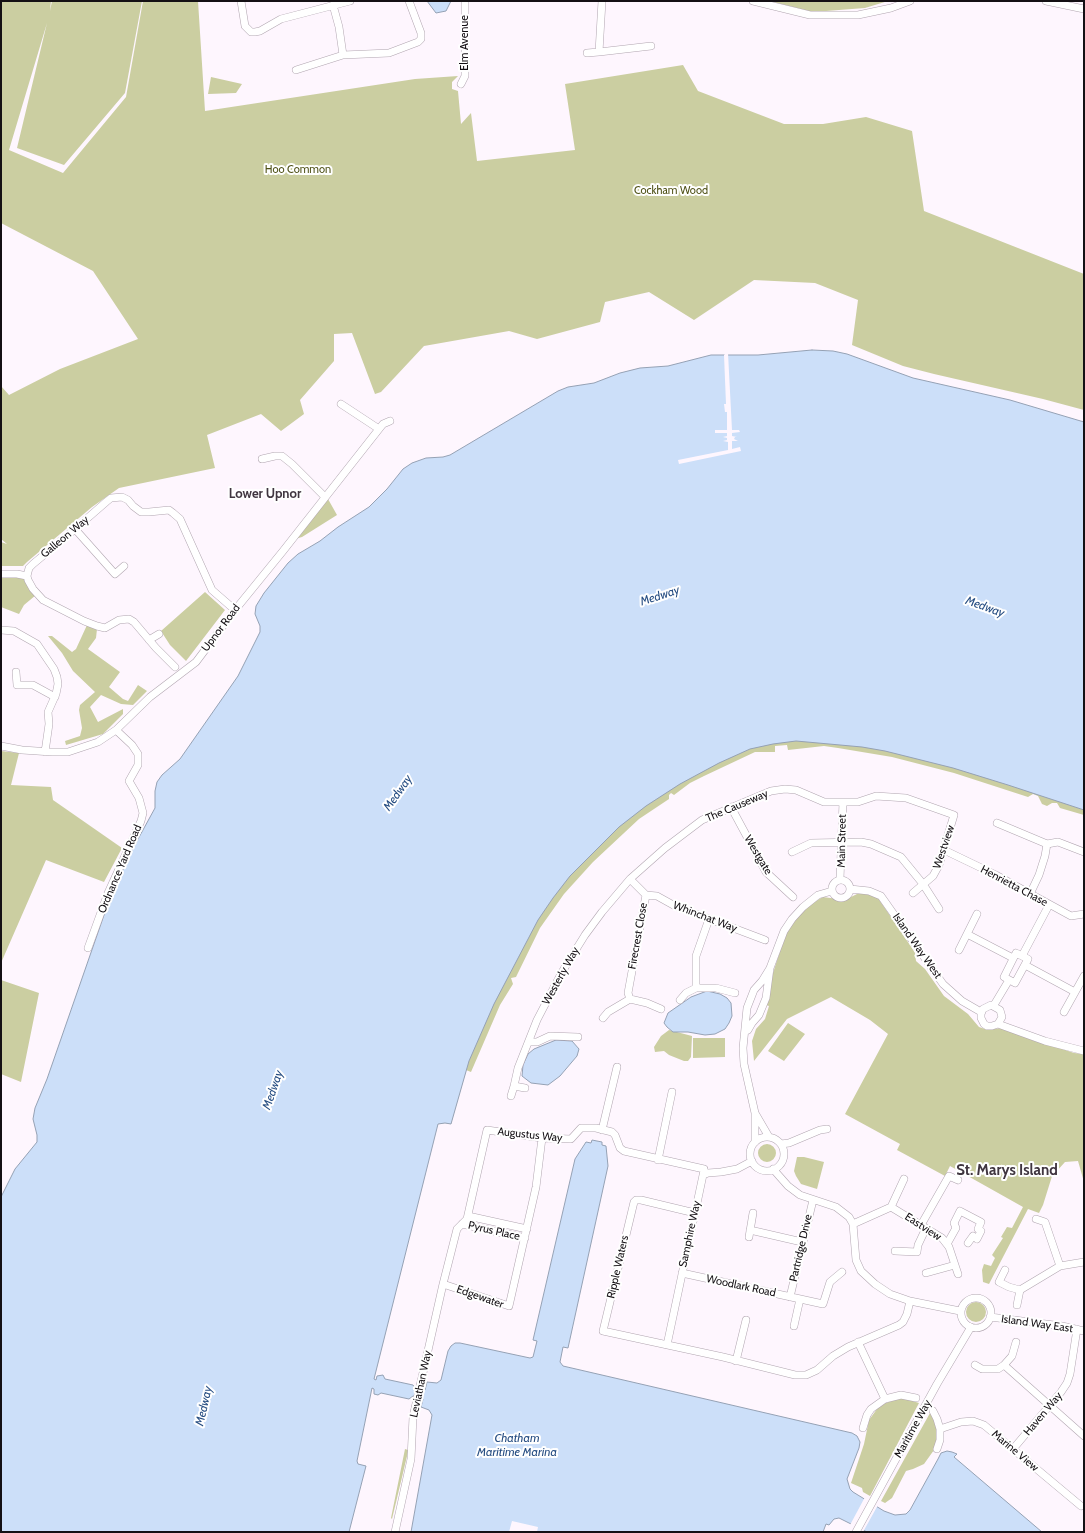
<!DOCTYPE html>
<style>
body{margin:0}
#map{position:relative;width:1085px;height:1533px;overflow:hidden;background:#fef6fe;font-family:Cabin,sans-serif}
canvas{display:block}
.frame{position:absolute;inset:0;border:2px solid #141014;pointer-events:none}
</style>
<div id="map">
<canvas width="1085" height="1533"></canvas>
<div class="frame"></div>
</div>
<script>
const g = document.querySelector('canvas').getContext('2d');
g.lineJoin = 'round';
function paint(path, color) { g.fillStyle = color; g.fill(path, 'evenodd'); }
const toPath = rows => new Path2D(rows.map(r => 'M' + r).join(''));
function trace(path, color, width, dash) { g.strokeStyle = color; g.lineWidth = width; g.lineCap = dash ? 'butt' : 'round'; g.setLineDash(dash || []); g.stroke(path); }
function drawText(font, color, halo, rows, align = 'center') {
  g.font = font + ' Cabin,sans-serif'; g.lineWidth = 4; g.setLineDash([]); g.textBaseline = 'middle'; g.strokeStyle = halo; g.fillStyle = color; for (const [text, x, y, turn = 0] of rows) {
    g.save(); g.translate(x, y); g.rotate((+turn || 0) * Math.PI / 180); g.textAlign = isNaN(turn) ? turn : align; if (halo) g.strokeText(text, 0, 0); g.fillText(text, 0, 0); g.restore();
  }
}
paint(toPath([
 [1,1,51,1,50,11,52,1,142,1,125,93,64,165,17,148,47,23,9,150,63,173,126,97,143,1,198,1,205,111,415,79,458,76,452,82,452,89,458,91,461,124,471,113,477,161,575,150,565,84,683,65,698,91,784,124,823,124,866,117,912,131,924,211,1084,274,1084,410,1043,399,934,374,903,366,852,345,858,300,815,283,754,280,694,320,649,292,605,302,600,322,537,339,509,331,424,346,381,392,375,394,352,333,334,334,334,361,300,400,304,414,281,431,261,414,207,435,215,468,119,488,92,507,27,562,23,566,1,566,1,542,7,544,1,539,1,386,9,395,60,369,138,339,93,271,1,223],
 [769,1,888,1,865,8,813,12],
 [211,77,242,84,236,93,208,94],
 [328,499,337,515,302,537,295,539],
 [1,576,18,576,24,578,36,595,24,605,19,614,1,607],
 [205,592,225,610,186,661,170,645,161,631],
 [87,625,97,629,96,638,88,649,120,672,109,687,123,699,128,701,138,685,147,691,133,705,121,704,101,695,90,707,98,722,123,709,123,714,103,734,66,745,65,741,80,736,82,728,79,710,80,705,95,692,73,671,62,653,48,636,52,636,72,652,76,649],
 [756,726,1084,782,1084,815,1060,808,1057,803,1052,803,1047,806,1042,804,1038,796,1033,794,1028,797,954,773,892,757,838,748,824,746,788,750,787,745,775,746,775,752,755,752,704,776,690,783,674,795,671,793,669,795,669,799,639,819,593,862,564,894,540,928,516,977,511,978,513,984,500,1005,471,1072,466,1070,451,1124,445,1123,438,1124,545,865],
 [1,751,19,753,11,785,51,787,53,800,122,848,104,882,46,860,1,963],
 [864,893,872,895,878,898,910,945,915,953,916,961,925,969,944,996,968,1014,979,1027,988,1030,1001,1028,1074,1053,1084,1054,1084,1182,1078,1161,1065,1162,1056,1172,1053,1173,1043,1205,1039,1213,1028,1209,989,1284,983,1282,982,1270,984,1264,991,1266,995,1258,992,1255,1003,1238,1001,1237,1007,1227,1012,1228,1023,1207,950,1166,945,1176,897,1150,900,1144,845,1114,888,1034,870,1020,831,997,787,1019,754,1061,752,1041,756,1029,765,1019,769,1006,766,1005,771,979,786,933,800,914,814,902,823,897,845,900,857,894],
 [1,980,39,993,21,1082,1,1074],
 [788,1023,805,1034,784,1061,768,1051],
 [669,1030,692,1036,691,1057,688,1061,684,1061,669,1055,664,1051,655,1052,654,1047,661,1036],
 [693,1038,725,1038,725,1057,693,1058],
 '758 1153a9 9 0 1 1 18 0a9 9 0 1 1-18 0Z',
 [797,1157,804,1157,824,1162,817,1189,801,1184,796,1176,794,1171],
 '966 1312a10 10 0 1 1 20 0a10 10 0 1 1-20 0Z',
 [897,1399,906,1399,919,1403,870,1496,863,1492,862,1488,851,1483,864,1444,869,1420,877,1409,883,1404],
 [930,1413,934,1419,938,1431,937,1444,934,1450,924,1464,913,1469,906,1471,892,1498,885,1503,881,1501],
 [405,1449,408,1450,408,1452,392,1519,391,1518]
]), '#cbcea1');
const water = toPath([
 [427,1,451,1,446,11,436,13,427,1],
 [812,350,833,351,847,354,913,378,1010,400,1084,422,1084,810,1008,785,953,768,885,751,862,747,796,741,773,744,750,749,719,763,680,784,646,806,619,827,570,876,553,898,538,920,494,1004,469,1061,451,1124,445,1123,438,1124,374,1379,376,1380,377,1376,383,1375,385,1379,413,1385,415,1388,425,1390,427,1382,437,1383,441,1380,448,1351,451,1346,455,1343,460,1343,530,1358,533,1357,537,1341,533,1340,575,1159,586,1142,591,1143,592,1140,602,1142,602,1145,606,1146,608,1166,568,1348,563,1347,560,1362,563,1366,852,1433,857,1436,860,1442,859,1448,847,1479,850,1489,853,1492,884,1511,895,1515,906,1514,910,1510,938,1459,941,1453,947,1451,952,1452,957,1454,954,1457,1042,1532,867,1532,839,1518,834,1519,829,1525,826,1524,823,1532,411,1532,432,1415,429,1410,421,1407,423,1399,413,1396,409,1399,381,1393,378,1395,374,1394,374,1389,372,1388,357,1461,358,1464,366,1466,349,1532,1,1532,1,1197,15,1169,37,1142,37,1135,33,1119,35,1108,47,1079,111,895,132,850,155,808,155,791,157,782,162,775,180,759,238,676,260,632,260,626,255,614,256,606,264,593,288,563,298,554,320,541,338,527,369,507,387,489,403,469,412,463,426,458,443,457,450,455,558,391,568,387,594,383,620,373,640,368,668,366,711,355,758,355,812,350],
 [707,991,720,994,727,998,731,1003,732,1016,729,1023,725,1029,715,1034,705,1035,688,1032,673,1032,667,1027,664,1023,668,1013,691,997,707,991],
 [556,1040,572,1041,579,1049,577,1056,560,1076,548,1085,531,1083,522,1076,523,1065,528,1054,534,1049,556,1040]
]);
paint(water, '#ccdff9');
trace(water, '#95a1b4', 1);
paint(toPath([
 [726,353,728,353,732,430,739,430,740,432,732,433,732,436,737,437,735,437,734,439,738,441,732,441,732,449,740,447,741,451,679,464,678,460,728,450,728,442,723,441,727,440,727,438,723,437,727,436,727,433,715,433,715,430,727,430,727,412,725,412,724,404,726,404,724,355],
 [865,1497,878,1505,863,1532,850,1525],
 [512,1521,538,1527,537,1532,509,1532]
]), '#fef6fe');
const street = toPath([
 [241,1,245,26,251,32,255,32,260,31,281,19,350,1],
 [602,1,599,52,651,46],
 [753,1,810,15,858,15,891,8,910,1],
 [1046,1,1084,9],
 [333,5,339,27,343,55],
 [587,53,599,52],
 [296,70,343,55,389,53,418,42,421,39,421,33,409,1],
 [461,84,465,76,465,1],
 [341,404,379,429],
 [262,459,275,456,282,456,292,464,325,497],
 [75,529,115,574,124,566],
 [1,574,17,574,27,576],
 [1,630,14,631,37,644,54,669,57,677,58,684,56,694,48,712,49,724,45,752],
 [149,640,159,634],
 [175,667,156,648,134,622,129,619,119,620,105,628,97,626,84,621,43,600,33,589,28,580,27,576,29,568,33,564,75,529,106,502,111,498,122,497,128,500,133,506,141,512,149,512,169,510,173,513,180,519,212,590,235,610],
 [16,672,17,685,33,685,55,697],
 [1,746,22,750,52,752,68,752,98,742,116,730,150,697,196,662,235,610,283,551,379,429,383,424,390,421],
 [731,807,766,872,793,897],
 [997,823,1047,844,1058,842,1084,852],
 [944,850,996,875,1071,916,1084,914],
 [792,852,811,843,861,842,871,844,901,857,923,884,939,909],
 [840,879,843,802],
 '832 889a9 9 0 1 1 18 0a9 9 0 1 1-18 0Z',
 [850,889,869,891,881,896,943,984,962,1001,981,1012],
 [1030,894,1039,875,1045,856,1047,844],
 [646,895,657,896,675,906,765,940],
 [967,934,1013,958],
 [88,948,108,893,141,821,143,813,139,798,129,781,138,765,138,754,132,745,116,730],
 [959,950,977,914],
 [1016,953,1028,959,1015,983,1004,977,1016,953],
 [1022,956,1049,905],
 [1025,965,1075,992],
 [696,988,716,988,735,993],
 [630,999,647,1003,661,1009],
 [680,1000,686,993,696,988,696,956,709,919],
 [994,1005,1009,980],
 [1064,1012,1084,976],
 [603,1018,608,1012,630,999,628,993,646,895,630,879],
 [998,1024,1002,1017,1000,1010,991,1005,983,1009,981,1014,981,1018,984,1024,987,1026,992,1026,998,1024,1045,1041,1084,1051],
 [748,1030,752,1023,759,1015,766,998,770,968,784,931,792,919,803,907,818,895,832,891],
 [529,1042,537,1042,550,1036,578,1037],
 [525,1088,514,1086,518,1068,537,1020,562,972,585,935,602,912,630,879,665,848,702,820,771,791,785,789,796,790,824,802,858,802,876,796,906,798,954,815,939,865,933,876,913,893],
 [511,1096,514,1086],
 [755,1113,755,1142],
 [602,1130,617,1067],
 [769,1137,755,1113,744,1064,743,1048,747,1008,754,990,762,981,770,968],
 '750 1154a17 17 0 1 1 34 0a17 17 0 1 1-34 0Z',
 [542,1138,536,1187,509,1306,443,1284,457,1229,467,1219,487,1130,542,1138,571,1139,581,1128,596,1128,612,1132,615,1135,620,1148,624,1151,704,1169,703,1175],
 [781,1144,789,1143,820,1130,827,1129],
 [658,1160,672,1092],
 [773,1169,788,1186,800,1195,836,1207,849,1217,853,1224,856,1260,861,1271,875,1284,890,1294,910,1301,960,1311],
 [891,1207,942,1238,949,1247,958,1274],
 [695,1213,641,1200,636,1200,634,1202,603,1331,723,1357,795,1375,806,1375,817,1370,833,1356,848,1347,899,1325,903,1322,907,1314,910,1301],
 [468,1216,527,1229],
 [1036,1219,1045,1222,1060,1266],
 [462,1224,525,1238],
 [853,1224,891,1207,904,1179],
 [921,1225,949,1176,958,1180],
 [750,1230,802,1242],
 [749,1237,753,1213],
 [947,1244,956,1228,954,1223,960,1211,981,1222,978,1229,981,1231,977,1239,973,1236,968,1243],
 [895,1251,917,1252,918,1245,926,1228],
 [1005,1270,999,1282,1009,1287,1020,1290],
 [682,1273,823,1304,830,1282,842,1272],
 [926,1273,955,1265],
 [790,1297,813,1200],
 '961 1313a15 15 0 1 1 30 0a15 15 0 1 1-30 0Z',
 [1017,1305,1020,1290,1060,1266,1084,1262],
 [990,1317,1062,1326,1084,1331],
 [794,1326,800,1299],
 [858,1342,885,1399,901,1395,916,1398],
 [667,1345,703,1175,708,1173,721,1172,737,1169,752,1161],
 [736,1361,746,1320],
 [975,1365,982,1369,998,1369,1004,1365,1012,1356,1016,1342],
 [1004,1365,1084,1436],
 [933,1411,937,1419,940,1429,940,1440,937,1449],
 [863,1428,867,1415,871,1409,885,1399],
 [940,1429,961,1422,973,1421,984,1425,1081,1506],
 [1013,1449,1061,1392,1067,1383,1070,1374,1077,1329],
 [395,1532,411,1459,413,1417,443,1284],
 [856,1532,937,1384,971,1327]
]);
trace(street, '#b1a5b0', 8);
trace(street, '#fff', 7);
drawText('11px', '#141014', '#fff', [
 ["Elm Avenue",465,43,-90],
 ["Galleon Way",65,537,-40],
 ["Upnor Road",221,628,-53],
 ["The Causeway",737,806,-23],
 ["Main Street",842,841,-89],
 ["Westview",944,847,-71],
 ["Westgate",758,855,59],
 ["Ordnance Yard Road",120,869,-67],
 ["Henrietta Chase",1014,886,28],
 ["Whinchat Way",705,917,21],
 ["Firecrest Close",638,936,-80],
 ["Island Way West",917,946,55],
 ["Westerly Way",561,976,-61],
 ["Augustus Way",530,1135,6],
 ["Eastview",923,1227,33],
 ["Pyrus Place",494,1231,13],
 ["Samphire Way",690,1234,-78],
 ["Partridge Drive",801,1248,-77],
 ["Ripple Waters",618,1267,-77],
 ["Woodlark Road",741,1286,12],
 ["Edgewater",480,1297,19],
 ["Island Way East",1037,1324,8],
 ["Leviathan Way",421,1384,-78],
 ["Haven Way",1043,1414,-50],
 ["Maritime Way",913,1429,-61],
 ["Marine View",1015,1451,40]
]);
drawText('11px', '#4d4f14', '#fff', [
 ["Hoo Common",298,170],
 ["Cockham Wood",671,191]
]);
drawText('italic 12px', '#264d82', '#fff', [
 ["Medway",660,596,-18],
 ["Medway",985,607,20],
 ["Medway",398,793,-55],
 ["Medway",273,1090,-71],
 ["Medway",204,1406,-77],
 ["Chatham",517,1438],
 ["Maritime Marina",517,1452]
]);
drawText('bold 13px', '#403640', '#fff', [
 ["Lower Upnor",265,494]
]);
drawText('bold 15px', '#403640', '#fff', [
 ["St. Marys Island",1007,1171]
]);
</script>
